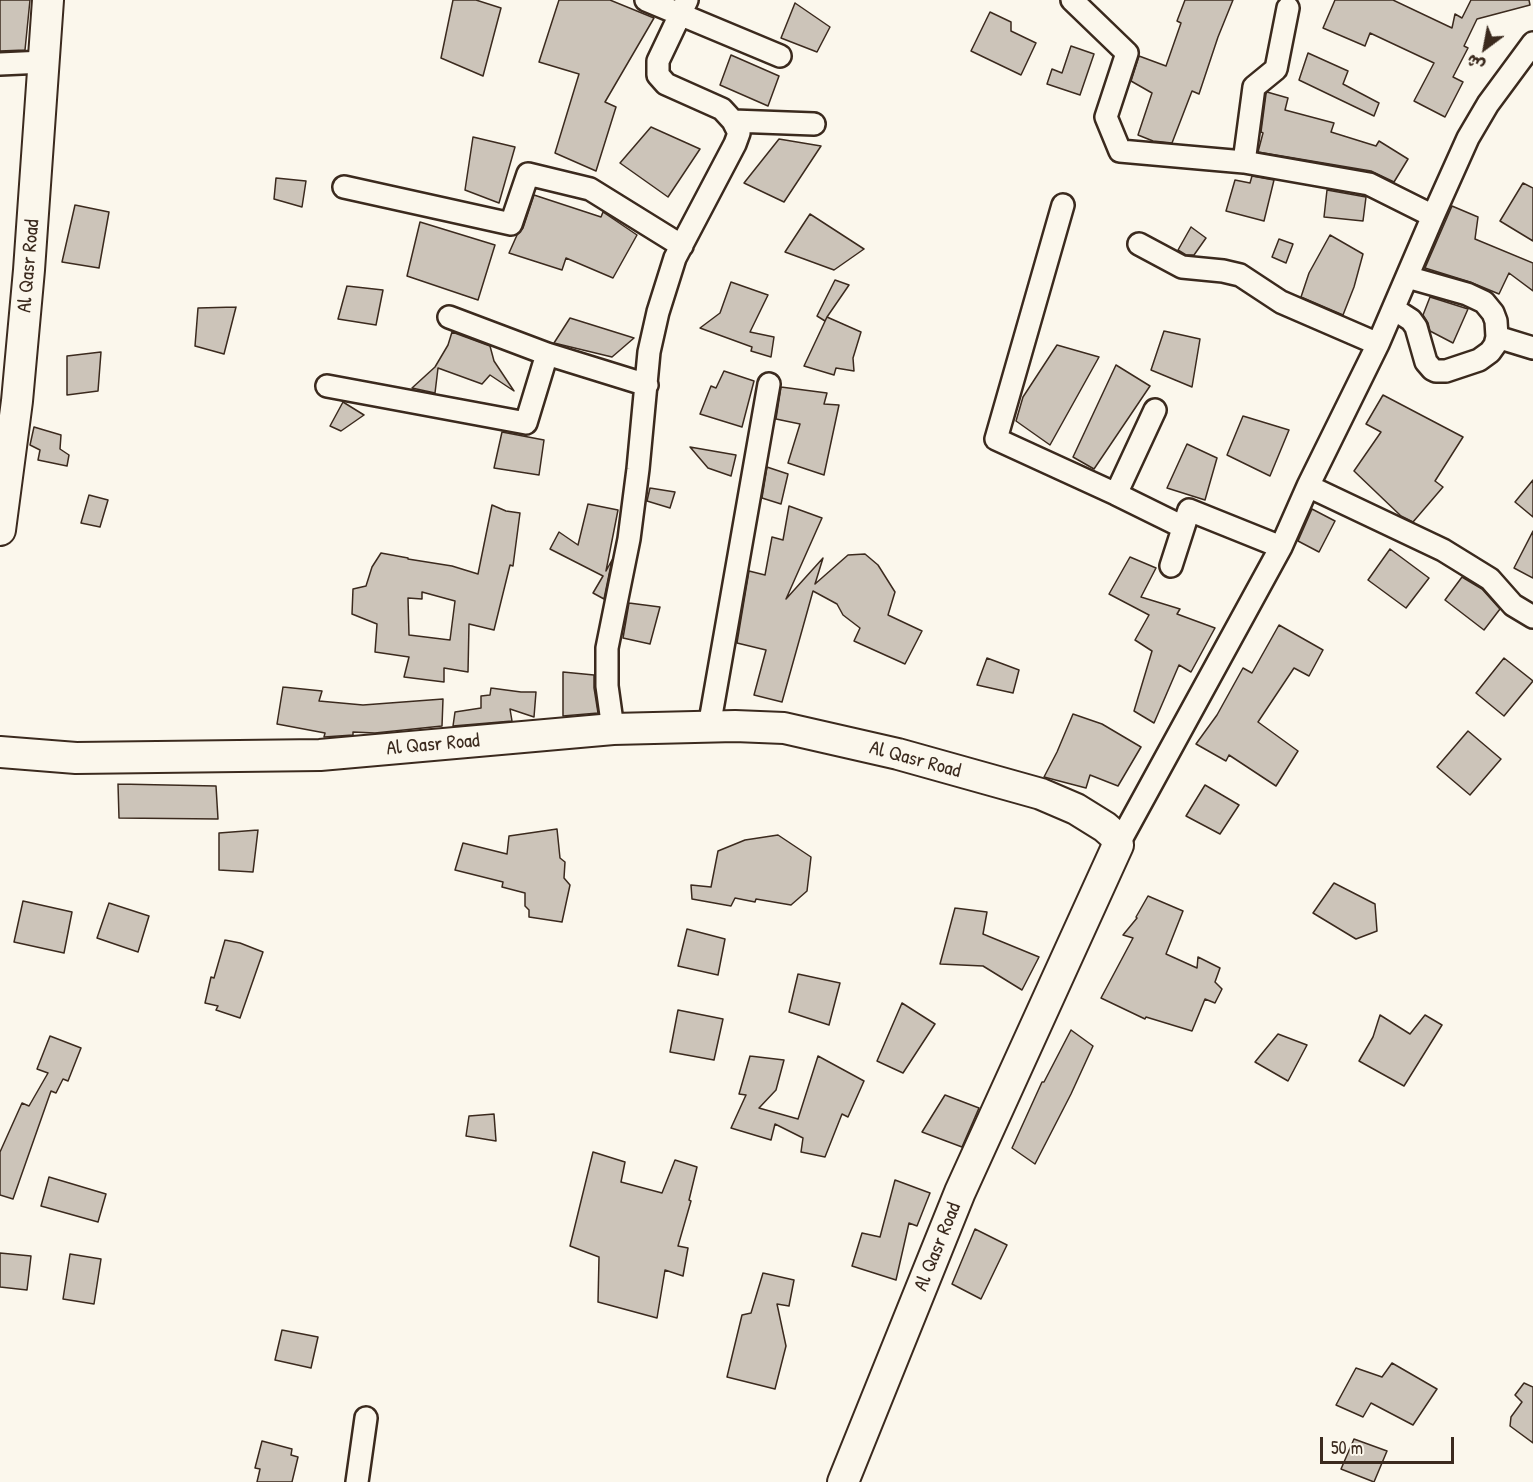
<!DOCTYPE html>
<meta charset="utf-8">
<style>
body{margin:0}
#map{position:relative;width:1533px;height:1482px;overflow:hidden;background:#fbf7ec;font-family:"Patrick Hand","Playpen Sans Arabic",sans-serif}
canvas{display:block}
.north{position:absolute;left:1455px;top:18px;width:60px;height:60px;-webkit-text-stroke:4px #fbf7ec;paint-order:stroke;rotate:212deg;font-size:16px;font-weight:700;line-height:24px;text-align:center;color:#3b2a1e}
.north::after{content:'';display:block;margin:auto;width:21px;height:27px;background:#3b2a1e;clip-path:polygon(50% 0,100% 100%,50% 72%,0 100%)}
.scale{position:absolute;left:1320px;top:1437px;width:134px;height:27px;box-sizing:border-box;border:3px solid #3b2a1e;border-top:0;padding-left:8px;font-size:18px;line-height:21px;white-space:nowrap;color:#3b2a1e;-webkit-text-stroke:4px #fbf7ec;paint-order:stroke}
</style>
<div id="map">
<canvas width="1533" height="1482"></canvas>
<div class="north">ش</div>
<div class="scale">50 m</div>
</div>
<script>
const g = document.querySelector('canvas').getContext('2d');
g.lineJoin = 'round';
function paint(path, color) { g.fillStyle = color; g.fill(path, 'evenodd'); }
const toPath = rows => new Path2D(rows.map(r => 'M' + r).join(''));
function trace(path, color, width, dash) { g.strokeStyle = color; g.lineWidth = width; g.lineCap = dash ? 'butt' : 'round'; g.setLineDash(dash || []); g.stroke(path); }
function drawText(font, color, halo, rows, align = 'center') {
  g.font = font + ' "Patrick Hand",sans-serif'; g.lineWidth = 4.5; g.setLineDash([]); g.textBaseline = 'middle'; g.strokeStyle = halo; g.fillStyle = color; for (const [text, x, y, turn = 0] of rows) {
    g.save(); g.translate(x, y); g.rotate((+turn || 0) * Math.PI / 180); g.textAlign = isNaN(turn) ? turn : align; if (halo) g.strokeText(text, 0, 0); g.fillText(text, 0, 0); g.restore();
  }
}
const building = toPath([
 [0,0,30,0,25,50,0,51,0,0],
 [453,0,476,0,501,8,483,76,441,58,453,0],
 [559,0,610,0,654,18,605,102,616,107,596,171,555,153,579,74,539,62,559,0],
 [1185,0,1233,0,1218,37,1199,94,1192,91,1172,143,1153,141,1138,135,1152,93,1131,81,1139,56,1166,66,1181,23,1177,21,1185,0],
 [1335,0,1393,0,1452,28,1455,14,1462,18,1471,0,1529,0,1530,5,1477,19,1464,46,1468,48,1453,77,1463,82,1445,117,1414,101,1434,63,1370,33,1365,46,1323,28,1335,0],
 [795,3,830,27,817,52,781,38,795,3],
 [990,12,1011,22,1011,31,1036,43,1021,75,971,51,990,12],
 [1071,46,1094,54,1080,95,1047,84,1052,69,1062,73,1071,46],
 [1308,53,1348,71,1343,84,1379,103,1374,116,1299,80,1308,53],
 [731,55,779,76,768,106,720,85,731,55],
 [1267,92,1288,98,1285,110,1334,123,1331,132,1376,146,1379,141,1408,159,1394,182,1371,171,1258,152,1263,133,1261,132,1266,94,1267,92],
 [651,127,700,149,668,197,620,163,651,127],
 [473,137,515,147,499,203,465,190,473,137],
 [779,139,821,146,784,202,744,183,779,139],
 [1252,176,1274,180,1264,221,1226,211,1235,180,1250,183,1252,176],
 [276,178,306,181,302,207,274,199,276,178],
 [1523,183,1533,188,1533,241,1500,221,1523,183],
 [1327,190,1366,197,1363,221,1324,217,1327,190],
 [534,195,601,217,603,212,637,235,613,278,566,258,562,270,509,253,517,235,523,228,534,195],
 [75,205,109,212,99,268,62,262,75,205],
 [1452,206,1478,217,1475,239,1533,263,1533,291,1509,273,1499,294,1470,282,1425,268,1452,206],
 [810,214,864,249,834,270,785,252,810,214],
 [420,222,495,245,478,300,407,276,420,222],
 [1191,227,1206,238,1194,255,1186,255,1178,250,1191,227],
 [1330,235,1363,254,1354,287,1343,315,1301,297,1309,273,1330,235],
 [1279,239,1293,244,1286,263,1272,257,1279,239],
 [835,280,849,285,827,317,861,332,853,358,854,371,836,368,834,375,804,366,827,317,825,321,817,316,835,280],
 [731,282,768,295,750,332,774,337,771,357,751,351,752,347,700,328,720,313,731,282],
 [347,286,383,290,376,325,338,319,347,286],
 [1430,297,1468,309,1453,343,1430,331,1428,323,1423,315,1430,297],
 [236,307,224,354,195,346,198,308,236,307],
 [570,318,634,338,612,357,554,343,570,318],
 [1164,331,1200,339,1192,387,1151,370,1164,331],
 [452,332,490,346,494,361,514,391,490,375,482,384,438,368,435,393,412,388,435,367,448,345,452,332],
 [1057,345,1099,357,1050,445,1016,421,1023,397,1057,345],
 [101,352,98,391,67,395,67,356,101,352],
 [1116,365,1150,386,1094,469,1073,457,1116,365],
 [724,371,754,381,742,427,700,414,711,386,716,388,724,371],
 [781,387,827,393,824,404,839,405,824,475,788,463,800,424,776,419,781,387],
 [1383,395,1463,437,1435,481,1443,487,1413,522,1401,516,1354,471,1381,432,1366,424,1383,395],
 [343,402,364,415,341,431,330,426,343,402],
 [1243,416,1289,430,1270,476,1227,455,1243,416],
 [34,427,61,435,60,449,69,455,67,466,38,460,40,450,30,445,34,427],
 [502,432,544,440,539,475,494,468,502,432],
 [1187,444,1217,458,1205,500,1167,488,1187,444],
 [690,447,736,455,731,476,708,468,690,447],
 [767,467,788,474,781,504,762,498,767,467],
 [1533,480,1533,517,1515,502,1533,480],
 [650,488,675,492,670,508,647,501,650,488],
 [89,495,108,500,100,527,81,523,89,495],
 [588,504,618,510,606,571,612,560,604,599,593,593,603,576,550,549,559,532,578,545,588,504],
 [492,505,506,511,520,513,513,566,510,565,494,630,469,624,468,672,444,668,444,682,404,677,409,657,375,652,377,624,352,614,353,589,366,586,372,567,381,553,408,558,408,559,452,566,478,574,492,505],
 [422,592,455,601,450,640,409,635,408,598,422,599,422,592],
 [789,506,822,518,786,599,823,558,815,584,848,555,865,554,878,565,895,592,888,615,922,631,905,664,854,641,860,628,843,615,837,604,813,591,782,702,754,695,766,650,737,643,749,571,765,575,772,537,783,540,789,506],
 [1312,509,1335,521,1319,552,1298,541,1312,509],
 [1533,531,1533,578,1514,568,1533,531],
 [1390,549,1429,578,1406,608,1368,580,1390,549],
 [1130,557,1156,568,1141,597,1180,609,1177,614,1215,628,1191,672,1179,665,1154,723,1134,711,1152,651,1135,640,1149,615,1109,594,1130,557],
 [1462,577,1482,589,1500,609,1484,630,1445,600,1462,577],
 [629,603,660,607,650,644,623,638,629,603],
 [1279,625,1323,650,1309,676,1294,668,1258,722,1298,751,1276,786,1229,755,1226,761,1196,744,1217,715,1243,668,1252,673,1279,625],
 [987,658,1019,670,1013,693,977,685,987,658],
 [1504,658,1533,681,1504,716,1476,693,1504,658],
 [563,672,594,675,594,688,598,713,563,716,563,672],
 [283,687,322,691,319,701,363,705,443,699,442,726,375,733,353,732,353,735,324,737,325,733,277,724,283,687],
 [491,688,521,692,536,692,534,717,510,709,512,721,453,726,455,712,481,708,481,696,490,695,491,688],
 [1073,714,1102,724,1141,747,1118,786,1090,775,1086,788,1044,777,1057,752,1073,714],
 [1468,731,1501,759,1470,795,1437,767,1468,731],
 [118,784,216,786,218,819,119,818,118,784],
 [1205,785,1239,805,1220,834,1186,816,1205,785],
 [557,829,560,858,565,862,564,878,570,885,562,922,529,917,529,910,525,906,525,893,502,887,503,882,455,870,463,843,507,854,509,836,557,829],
 [258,830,253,872,219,870,219,833,258,830],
 [778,835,811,857,807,891,791,905,756,899,755,902,735,898,731,906,692,899,691,885,711,887,718,851,745,840,778,835],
 [1334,883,1375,904,1377,931,1356,939,1313,913,1334,883],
 [1148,896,1183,911,1166,954,1197,968,1198,957,1220,968,1215,982,1222,989,1215,1003,1205,999,1192,1031,1146,1017,1145,1019,1101,998,1133,938,1123,935,1137,918,1136,917,1148,896],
 [23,901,72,912,64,953,14,942,23,901],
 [109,903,149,916,138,952,97,938,109,903],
 [955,908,987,912,983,934,1039,957,1022,990,983,966,940,964,955,908],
 [687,929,725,939,718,975,678,966,687,929],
 [225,940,240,943,263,952,240,1018,216,1010,218,1006,205,1003,211,977,214,978,225,940],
 [798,974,840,983,829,1025,789,1012,798,974],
 [902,1003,935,1024,903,1073,877,1061,902,1003],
 [678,1010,723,1019,714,1060,670,1052,678,1010],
 [1380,1015,1410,1034,1425,1015,1442,1025,1404,1086,1359,1061,1373,1037,1380,1015],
 [1071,1030,1093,1046,1071,1094,1035,1164,1012,1148,1042,1082,1044,1082,1071,1030],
 [1278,1034,1307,1045,1288,1081,1255,1062,1278,1034],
 [50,1036,81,1048,68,1081,63,1079,56,1093,51,1091,13,1199,0,1195,0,1152,22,1103,29,1106,48,1073,37,1069,50,1036],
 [750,1056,784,1060,776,1090,759,1108,798,1119,818,1056,864,1081,848,1117,842,1114,825,1157,801,1152,803,1138,775,1124,771,1140,731,1128,746,1095,739,1094,750,1056],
 [945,1095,979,1108,962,1147,922,1132,945,1095],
 [494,1114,496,1141,466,1136,469,1116,494,1114],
 [593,1152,625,1162,621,1182,662,1193,675,1160,697,1167,689,1200,691,1201,678,1246,688,1248,683,1276,665,1270,657,1318,598,1302,599,1257,570,1246,593,1152],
 [49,1177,106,1194,98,1222,41,1206,49,1177],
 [895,1180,930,1193,917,1226,909,1223,896,1280,852,1266,862,1233,880,1237,895,1180],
 [975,1229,1007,1245,981,1299,952,1284,975,1229],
 [0,1253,31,1256,27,1290,0,1287,0,1253],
 [70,1254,101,1259,94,1304,63,1299,70,1254],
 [763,1273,794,1280,789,1306,777,1304,786,1346,775,1389,727,1377,742,1315,751,1313,763,1273],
 [282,1330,318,1337,311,1368,275,1360,282,1330],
 [1392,1363,1437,1389,1413,1425,1371,1403,1363,1417,1336,1405,1356,1368,1382,1377,1392,1363],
 [1524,1383,1533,1387,1533,1443,1510,1426,1511,1417,1522,1402,1515,1395,1524,1383],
 [1354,1439,1387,1451,1374,1482,1341,1469,1354,1439],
 [262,1441,292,1449,291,1455,298,1457,292,1482,257,1482,260,1469,255,1468,262,1441]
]);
paint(building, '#ccc4b9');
trace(building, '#3b2a1e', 1.5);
const street = toPath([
 [646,0,780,56],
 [1072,0,1127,53,1106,117,1120,151,1244,162],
 [1288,8,1276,69,1254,87,1244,162,1369,184,1433,216],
 [0,64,44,62],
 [733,121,814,124],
 [344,187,511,224,528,174,590,189,682,246],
 [1063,205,996,439,1116,494],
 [1139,244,1182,267,1223,271,1240,275,1281,302,1378,344],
 [1394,309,1411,320,1416,327,1426,362,1432,369,1436,371,1446,371,1479,360,1490,352,1495,345,1497,337,1496,321,1493,313,1484,302,1467,294,1407,277],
 [449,317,547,354,647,385],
 [1497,337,1533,348],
 [327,386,526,423,547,354],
 [1155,410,1116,494,1183,527],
 [1308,486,1443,550,1490,579,1513,605,1533,617],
 [1171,566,1189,510,1281,547],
 [709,727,769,384],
 [613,729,607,686,607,648,629,539,638,469,649,352,658,312,675,258,735,144,739,133,733,121,722,109,666,84,658,75,658,61,687,0],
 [1118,845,1281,547,1308,486,1378,344,1433,216,1468,138,1488,104,1533,43],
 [357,1482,366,1418]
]);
const secondary = toPath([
 [0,530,17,401,29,270,48,0],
 [0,752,76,758,320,755,613,729,735,726,784,728,898,754,1041,794,1076,809,1105,827,1114,835,1118,845,960,1192,843,1482]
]);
trace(street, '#3b2a1e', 26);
trace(secondary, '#3b2a1e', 34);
trace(street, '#fbf7ec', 21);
trace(secondary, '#fbf7ec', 30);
drawText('20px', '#3b2a1e', '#fbf7ec', [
 ["Al Qasr Road",29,266,-85],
 ["Al Qasr Road",433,745,-5],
 ["Al Qasr Road",915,760,15],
 ["Al Qasr Road",938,1247,-68]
]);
</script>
